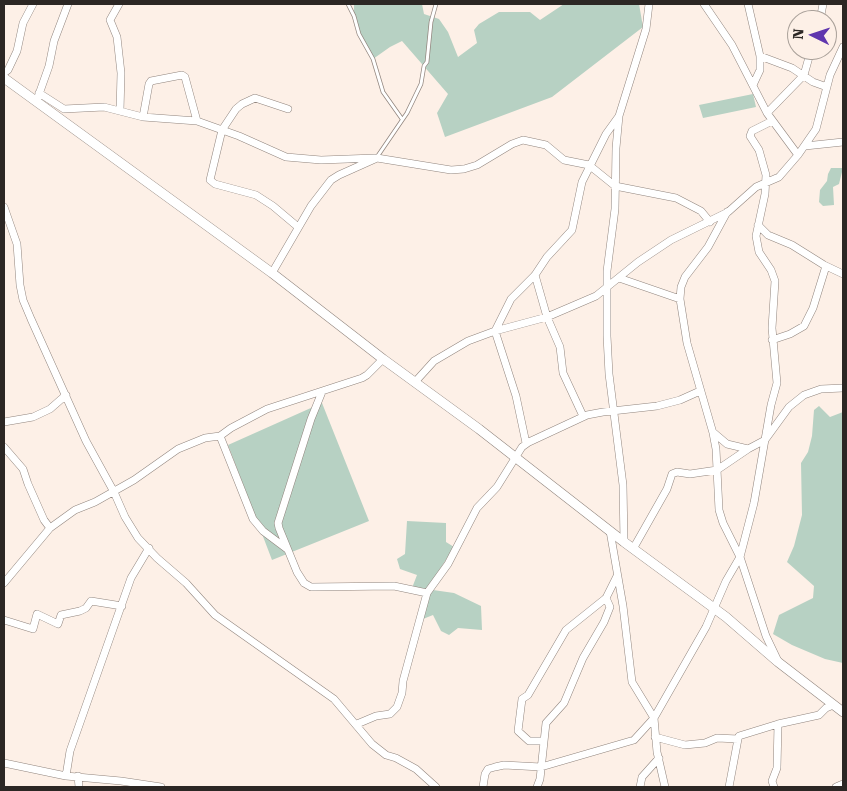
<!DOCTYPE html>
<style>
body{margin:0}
#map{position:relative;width:847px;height:791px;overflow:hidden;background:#fdf0e7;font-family:"Roboto Serif",serif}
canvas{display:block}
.frame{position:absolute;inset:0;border:5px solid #2c2724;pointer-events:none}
.north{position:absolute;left:787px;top:10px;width:50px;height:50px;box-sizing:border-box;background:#fdf0e7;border:1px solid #a9a099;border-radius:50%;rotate:274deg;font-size:14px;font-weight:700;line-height:20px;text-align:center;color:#2c2724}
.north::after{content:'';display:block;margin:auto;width:18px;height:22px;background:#6036ae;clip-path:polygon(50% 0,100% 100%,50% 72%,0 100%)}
</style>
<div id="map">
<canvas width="847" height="791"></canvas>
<div class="frame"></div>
<div class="north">N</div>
</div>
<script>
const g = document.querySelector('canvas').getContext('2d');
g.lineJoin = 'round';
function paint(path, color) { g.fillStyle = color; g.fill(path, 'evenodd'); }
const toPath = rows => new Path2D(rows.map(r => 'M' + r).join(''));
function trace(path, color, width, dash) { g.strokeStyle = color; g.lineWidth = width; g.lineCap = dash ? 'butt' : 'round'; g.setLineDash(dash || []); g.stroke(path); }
paint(toPath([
 [354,4,422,4,424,14,439,19,448,32,458,57,477,43,474,30,479,24,499,12,530,12,540,20,564,4,639,4,643,27,552,97,445,137,437,113,448,94,402,41,390,47,373,59,359,34,354,16],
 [753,94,756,107,703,118,699,105],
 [831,168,843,168,839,184,833,187,834,205,823,206,819,202,820,190,827,181,828,174],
 [322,403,369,521,272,560,228,445],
 [819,406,830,417,843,412,843,663,825,659,792,645,773,634,779,615,813,598,814,586,787,562,794,546,802,515,801,463,808,452,812,436,814,410],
 [407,521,446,523,446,542,454,547,426,591,412,588,417,575,400,569,397,559,405,554],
 [433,590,454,593,481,606,482,630,458,628,449,635,441,631,433,615,423,619,429,596]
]), '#b7d1c3');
const service = toPath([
 [348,4,354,16,359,34,373,59,383,92,402,119],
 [377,157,407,113,421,84,424,66,427,62,431,22,436,4]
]);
const minor = toPath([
 [119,4,110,20,117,37,121,73,120,111],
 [704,4,732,45,767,113,798,155],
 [748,4,760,56,760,70,753,85],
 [820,20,823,4],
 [760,56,792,68,813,82,827,87],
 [4,73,8,70,17,51,23,23,33,4],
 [39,93,64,109,104,107,143,117,197,121,239,136,286,157,321,160,375,158],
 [38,97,49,66,54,41,68,4],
 [288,109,255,98,242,104,236,109,222,130,210,180,215,184,256,195,273,206,298,227],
 [767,113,804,75,811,50],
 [143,117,149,84,151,81,182,75,185,77,197,121],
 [805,146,843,142],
 [4,207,17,244,20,285,23,300,31,319,86,441,114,492,125,517,138,538,157,558,186,583,215,615,334,699,372,744,386,755,396,758,416,769,436,787],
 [727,212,708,247,685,277,681,287,680,299,687,343,713,433,716,449,719,510,723,523,740,557,766,636,777,659],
 [758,225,768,235,792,245,824,265,843,274],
 [272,273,311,206,331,180,339,175,377,158,451,170,464,169,477,165,512,144,523,140,546,145,564,160,589,165,615,186,676,198,701,211,710,222],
 [535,275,547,317,560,347,563,373,583,416],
 [619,278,680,299],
 [772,340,790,334,804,326,813,308,826,266],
 [415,382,434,361,468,341,495,331,547,317,596,296,638,262,671,240,728,212,756,187,779,177,798,155,816,129,830,75,843,47],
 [322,392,311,419,278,523,279,528,297,572,304,583,311,587,394,586,427,593],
 [4,422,33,417,50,409,66,395],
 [714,433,727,444,748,449,765,440,789,407,804,395,821,389,843,388],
 [220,436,253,519,263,531,287,549],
 [526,443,516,396,495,331,511,299,535,275,547,257,572,230,582,182,606,134,619,116],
 [4,447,23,469,28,484,44,520,50,528],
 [610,531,623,606,632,682,654,718,657,752,665,787],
 [624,542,623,485,609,374,607,336,607,271,615,209,616,148,619,116,646,29,649,4],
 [633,549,667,489,672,474,677,472,690,474,717,470,748,449],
 [4,583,50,528,75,510,95,502,134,480,178,449,205,438,220,436,231,428,267,409,362,378,367,375,383,359],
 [4,620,33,629,37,614,58,624,61,615,80,611,86,608,91,601,122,606],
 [357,724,376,716,390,714,397,707,402,693,403,681,427,593,448,564,477,508,497,487,522,447,529,442,587,415,603,412,657,406,680,400,700,391],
 [655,737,685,745,705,743,717,738,738,739,729,787],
 [738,739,739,736,778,724,819,715,826,708,833,705],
 [543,741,529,741,518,731,522,699,528,695,566,630,606,598,617,576],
 [4,763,66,776,121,781,161,787],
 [66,776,70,751,131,578,149,548],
 [78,776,79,787],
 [483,787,485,774,488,769,495,767,504,765,541,767,634,740,654,718,706,627,726,581,740,557,754,503,771,405,777,383,772,328,775,281,771,270,759,252,756,236,765,194,766,175,759,150,750,136,752,131,772,121],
 [537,787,540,779,546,723,564,703,583,658,604,622,610,607,606,598],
 [640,787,642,777,659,758],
 [774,787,772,781,777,768,778,724],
 [836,787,843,784]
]);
const tertiary = toPath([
 [4,78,272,273,383,359,479,429,624,542,726,617,778,662,843,712]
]);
trace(service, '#91857e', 4.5);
trace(minor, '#91857e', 8);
trace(tertiary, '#91857e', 10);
trace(service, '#fff', 3);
trace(minor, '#fff', 7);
trace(tertiary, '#fff', 9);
</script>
